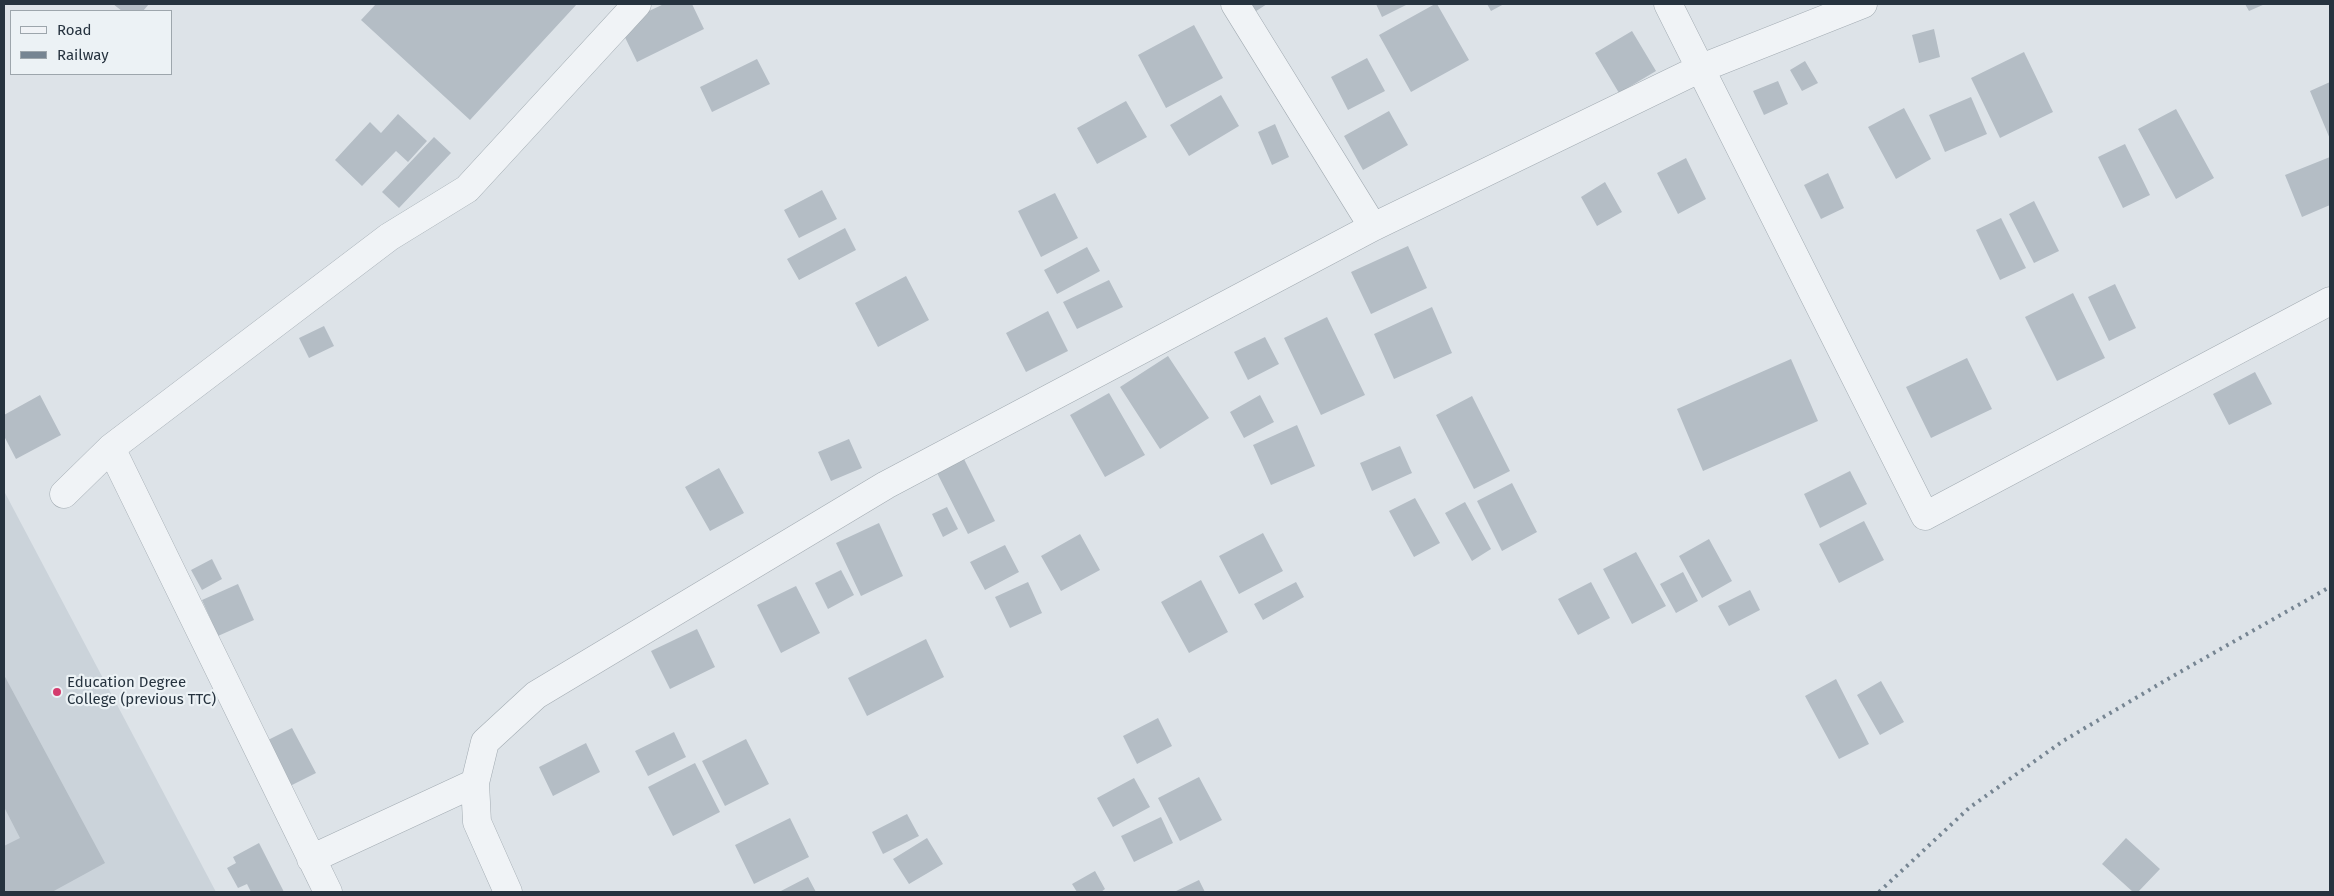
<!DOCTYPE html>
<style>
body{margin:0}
#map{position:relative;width:2334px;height:896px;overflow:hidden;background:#dde3e8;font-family:"Fira Sans",sans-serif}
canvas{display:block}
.frame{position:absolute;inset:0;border:5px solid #26333f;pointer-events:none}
.legend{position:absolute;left:10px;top:10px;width:162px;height:65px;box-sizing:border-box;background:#ecf2f5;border:1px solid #9da6ac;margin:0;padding:6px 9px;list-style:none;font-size:15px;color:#26333f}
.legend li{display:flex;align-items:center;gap:10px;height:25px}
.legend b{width:25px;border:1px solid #9da6ac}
</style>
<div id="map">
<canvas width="2334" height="896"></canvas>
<div class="frame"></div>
<ul class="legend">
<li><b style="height:6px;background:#f0f3f6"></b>Road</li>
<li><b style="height:6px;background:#768592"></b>Railway</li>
</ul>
</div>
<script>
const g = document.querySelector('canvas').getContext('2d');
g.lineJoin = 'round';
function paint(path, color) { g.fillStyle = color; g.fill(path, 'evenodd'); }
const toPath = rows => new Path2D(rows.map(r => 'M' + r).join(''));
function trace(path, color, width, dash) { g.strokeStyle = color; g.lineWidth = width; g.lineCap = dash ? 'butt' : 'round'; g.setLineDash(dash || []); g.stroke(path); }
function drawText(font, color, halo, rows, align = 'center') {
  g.font = font + ' "Fira Sans",sans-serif'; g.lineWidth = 4.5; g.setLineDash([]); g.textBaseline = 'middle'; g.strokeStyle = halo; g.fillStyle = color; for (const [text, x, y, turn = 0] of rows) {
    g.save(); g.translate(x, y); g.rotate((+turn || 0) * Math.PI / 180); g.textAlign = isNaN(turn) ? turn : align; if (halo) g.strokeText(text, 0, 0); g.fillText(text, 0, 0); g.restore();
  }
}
paint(toPath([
 [4,491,216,892,4,892]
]), '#cbd3da');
paint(toPath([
 [113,4,149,4,143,11,122,11],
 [376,4,577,4,470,120,361,20],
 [664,4,692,4,704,29,637,62,619,25],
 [1238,4,1267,4,1247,17],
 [1376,4,1408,4,1382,17],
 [1435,4,1437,4,1469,60,1411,92,1379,35],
 [1487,4,1504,4,1491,11],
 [2245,4,2265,4,2249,11],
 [1194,25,1223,78,1166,108,1138,55],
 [1934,29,1940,57,1919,63,1912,35],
 [1632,31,1656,71,1619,93,1595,53],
 [2024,52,2053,112,2000,138,1971,78],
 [1367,58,1385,91,1348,110,1331,77],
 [757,59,770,84,712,112,700,87],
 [1805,61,1818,83,1802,91,1790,70],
 [1778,81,1788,104,1764,115,1753,91],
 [2330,82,2330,139,2310,91],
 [1221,95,1239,126,1189,156,1170,125],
 [1971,97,1987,134,1945,152,1929,115],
 [1126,101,1147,137,1097,164,1077,128],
 [1904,108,1931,159,1896,179,1868,127],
 [2176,109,2214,178,2176,199,2138,129],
 [1389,111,1408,145,1363,170,1344,136],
 [398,114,427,141,408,162,396,151,362,186,335,160,370,122,381,133],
 [1275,124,1289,157,1272,165,1258,132],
 [434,137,451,153,399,208,382,192],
 [2125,144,2150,195,2123,208,2098,157],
 [2330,157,2330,205,2302,217,2285,175],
 [1686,158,1706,199,1678,214,1657,173],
 [1828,173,1844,208,1821,219,1804,185],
 [1605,182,1622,212,1597,226,1581,197],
 [822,190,837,219,799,238,784,210],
 [1055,193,1078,238,1041,257,1018,211],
 [2034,201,2059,251,2034,263,2009,214],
 [2001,218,2026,268,2000,280,1976,230],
 [845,228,856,250,799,280,787,259],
 [1408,246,1427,288,1371,314,1351,272],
 [1087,247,1100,271,1057,294,1044,270],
 [906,276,929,320,878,347,855,303],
 [1109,280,1123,307,1077,329,1063,302],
 [2115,284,2136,328,2109,341,2088,297],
 [2073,293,2105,358,2057,381,2025,317],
 [1432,307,1452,353,1394,379,1374,334],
 [1048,311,1068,351,1026,372,1006,333],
 [1327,317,1365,395,1321,415,1284,338],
 [324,326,334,346,309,358,299,338],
 [1265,337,1279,364,1248,380,1234,352],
 [1168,356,1209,418,1160,449,1120,387],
 [1967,358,1992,409,1931,438,1906,387],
 [1791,359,1818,421,1703,471,1677,409],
 [2255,372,2272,404,2229,425,2213,394],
 [1109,393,1145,455,1105,477,1070,415],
 [40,395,61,435,16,459,4,436,4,415],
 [1260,395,1274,422,1244,438,1230,412],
 [1472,396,1510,471,1474,489,1436,415],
 [1297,425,1315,466,1271,485,1253,445],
 [849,439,862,468,831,481,818,452],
 [1400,446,1412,473,1372,491,1360,463],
 [962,455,995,521,968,534,935,469],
 [719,468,744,513,710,531,685,487],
 [1850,471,1867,504,1820,528,1804,494],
 [1512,483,1537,532,1502,551,1477,501],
 [1415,498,1440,543,1414,557,1389,511],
 [1465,502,1491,549,1472,561,1445,513],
 [947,507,958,529,943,537,932,514],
 [1864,521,1884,560,1839,583,1819,544],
 [879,523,903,576,861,596,836,543],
 [1263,533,1283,571,1239,594,1219,556],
 [1080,534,1100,570,1061,591,1041,556],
 [1709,539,1732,581,1702,598,1679,556],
 [1005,545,1019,572,985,590,970,562],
 [1636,552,1666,606,1632,624,1603,569],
 [212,559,222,579,202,590,191,570],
 [841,570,854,595,828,609,815,583],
 [1683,572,1698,601,1676,613,1660,584],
 [1201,580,1228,632,1189,653,1161,602],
 [1028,582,1042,613,1010,628,995,597],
 [1296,582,1304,597,1263,620,1254,604],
 [1591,582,1610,618,1578,635,1558,599],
 [238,584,254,620,218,636,202,600],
 [796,586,820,633,781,653,757,605],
 [1750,590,1760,610,1729,626,1718,606],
 [697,629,715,667,670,689,651,651],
 [926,639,944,677,867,716,848,678],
 [4,675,105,863,52,892,4,892,4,846,20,838,4,807],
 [1836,679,1869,744,1839,759,1805,696],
 [1881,681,1904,722,1880,735,1857,695],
 [1158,718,1172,746,1137,764,1123,736],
 [292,728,316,773,290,786,266,741],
 [674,732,686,757,648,776,635,751],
 [746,739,769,784,725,806,702,761],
 [586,743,600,772,553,796,539,767],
 [695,763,720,812,673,836,648,787],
 [1199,777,1222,820,1180,841,1158,798],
 [1134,778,1150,807,1113,827,1097,798],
 [907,814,919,836,883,854,872,832],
 [1161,817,1173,843,1134,862,1121,836],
 [790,818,809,857,754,884,735,845],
 [927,838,943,864,909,884,893,859],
 [2126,838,2160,869,2138,892,2133,892,2102,864],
 [259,843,284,892,251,892,247,884,238,888,227,868,236,863,233,857],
 [1095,871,1105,889,1101,892,1077,892,1072,884],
 [808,877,816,892,779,892],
 [1199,880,1205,892,1174,892]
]), '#b4bdc5');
const minor = toPath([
 [1235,4,1373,227],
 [1668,4,1925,516,2330,301],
 [111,448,328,892],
 [64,494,111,448,389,237,467,189,637,4],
 [311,859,475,783],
 [508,892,477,822,475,783,485,742,536,695,886,485,1373,227,1699,69,1863,4]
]);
trace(minor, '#a2abb2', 29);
trace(minor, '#f0f3f6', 28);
trace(toPath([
 [1879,892,1969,808,2063,741,2173,676,2330,587]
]), '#768592', 4, [2.5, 5]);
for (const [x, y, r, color] of [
 [57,692,5,"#d43b6d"]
]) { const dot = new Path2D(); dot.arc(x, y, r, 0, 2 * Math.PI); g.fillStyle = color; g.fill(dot); trace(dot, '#ecf2f5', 2); }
drawText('15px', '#26333f', '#ecf2f5', [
 ["Education Degree",67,683],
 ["College (previous TTC)",67,700]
], 'left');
</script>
